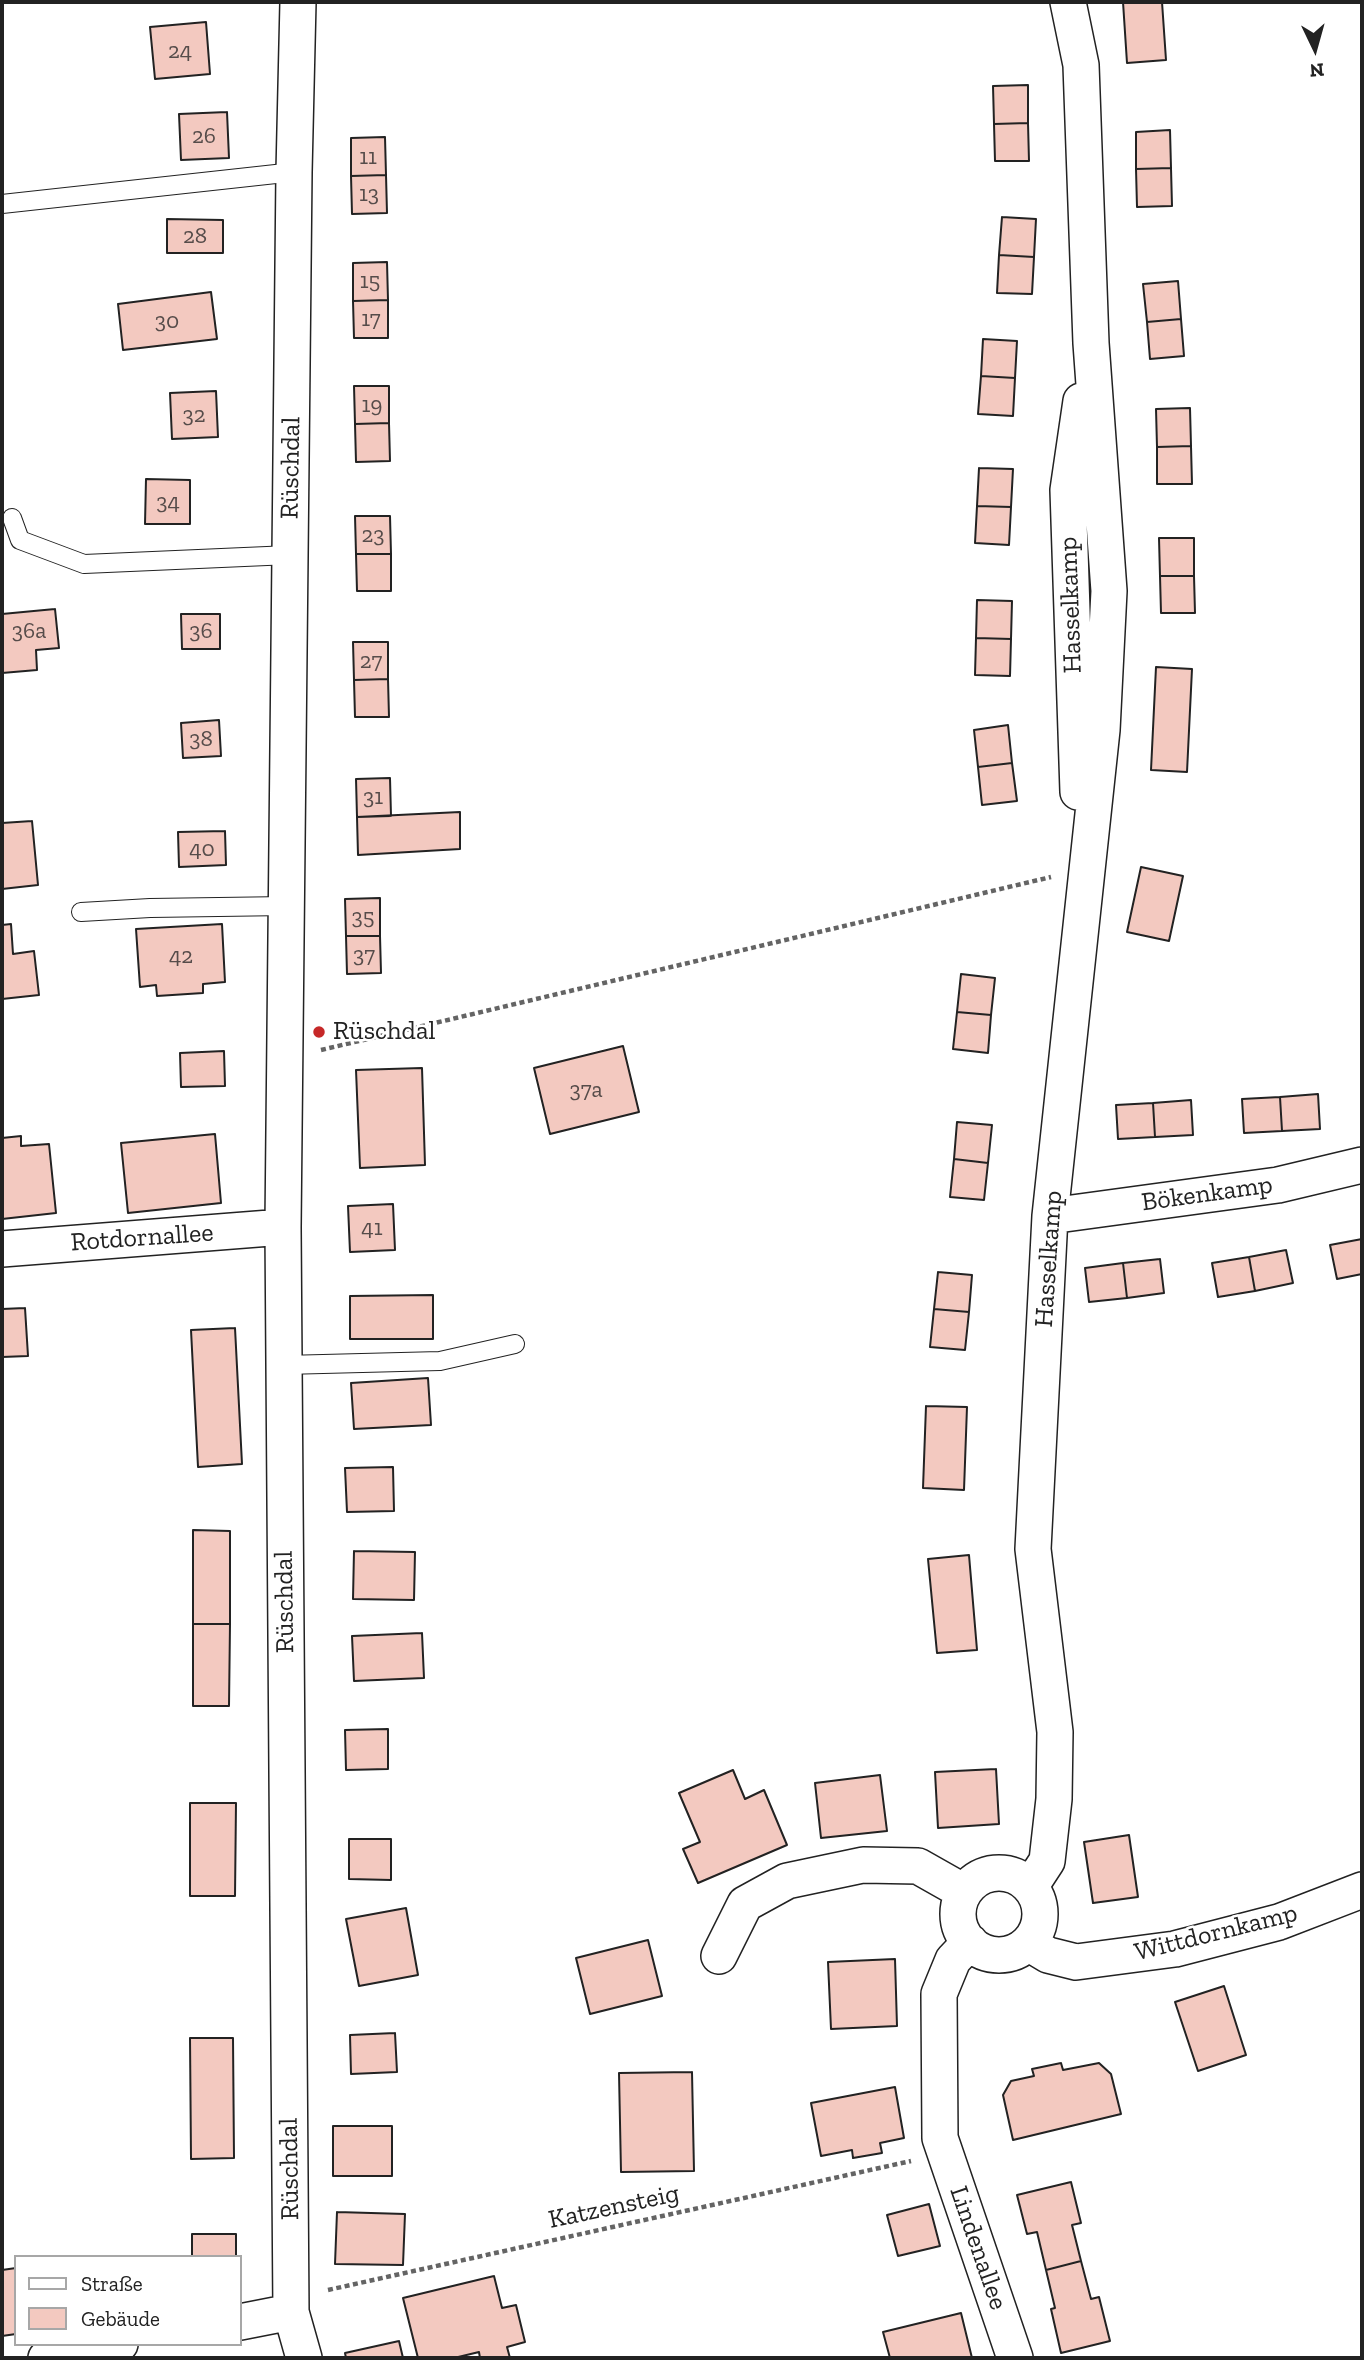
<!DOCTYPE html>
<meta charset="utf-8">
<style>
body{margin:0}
#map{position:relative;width:1364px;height:2360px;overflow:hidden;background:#fff;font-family:"Zilla Slab",serif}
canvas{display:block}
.frame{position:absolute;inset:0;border:4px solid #222;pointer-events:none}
.legend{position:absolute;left:14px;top:2255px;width:228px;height:91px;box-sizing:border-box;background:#fff;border:2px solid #a7a7a7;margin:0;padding:9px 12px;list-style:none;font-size:21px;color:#222}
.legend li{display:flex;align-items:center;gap:14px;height:35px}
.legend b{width:35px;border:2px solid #a7a7a7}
.north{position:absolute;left:1280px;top:14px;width:70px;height:70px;-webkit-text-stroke:5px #fff;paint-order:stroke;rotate:175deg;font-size:19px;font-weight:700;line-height:28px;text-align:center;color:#222}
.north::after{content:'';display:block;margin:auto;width:24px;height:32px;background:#222;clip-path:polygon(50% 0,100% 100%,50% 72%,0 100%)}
</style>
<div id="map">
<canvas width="1364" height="2360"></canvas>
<div class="frame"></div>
<ul class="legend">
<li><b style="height:9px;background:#fff"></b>Straße</li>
<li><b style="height:19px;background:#f3c9c0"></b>Gebäude</li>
</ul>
<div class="north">N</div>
</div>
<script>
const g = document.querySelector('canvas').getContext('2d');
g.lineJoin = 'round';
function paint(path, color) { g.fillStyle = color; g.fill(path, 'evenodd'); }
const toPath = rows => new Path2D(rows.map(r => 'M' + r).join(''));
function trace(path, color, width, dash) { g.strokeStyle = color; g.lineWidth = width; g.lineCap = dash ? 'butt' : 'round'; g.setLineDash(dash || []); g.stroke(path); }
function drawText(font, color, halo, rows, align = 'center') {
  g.font = font + ' "Zilla Slab",serif'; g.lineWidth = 5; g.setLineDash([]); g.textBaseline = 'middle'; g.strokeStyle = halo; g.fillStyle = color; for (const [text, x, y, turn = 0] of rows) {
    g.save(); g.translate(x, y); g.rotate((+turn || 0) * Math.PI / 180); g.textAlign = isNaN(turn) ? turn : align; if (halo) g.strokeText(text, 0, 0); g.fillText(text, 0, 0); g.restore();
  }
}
const building = toPath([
 [1123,2,1162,2,1166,60,1127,63,1123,2],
 [206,22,210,74,155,79,150,27,206,22],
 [1028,85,1028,123,994,124,993,86,1028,85],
 [227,112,229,158,181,160,179,114,227,112],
 [1028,123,1029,161,995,161,994,124,1028,123],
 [1170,130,1171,168,1136,169,1136,132,1170,130],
 [385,137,386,175,351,176,351,138,385,137],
 [1171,168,1172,206,1137,207,1136,169,1171,168],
 [386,175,387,213,352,214,351,176,386,175],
 [1002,217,1036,219,1034,257,999,255,1002,217],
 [167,219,223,220,223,253,167,253,167,219],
 [999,255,1034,257,1032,294,997,293,999,255],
 [387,262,388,300,353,301,353,263,387,262],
 [1178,281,1181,319,1147,322,1143,284,1178,281],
 [211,292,217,339,123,350,118,304,211,292],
 [388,300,388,338,354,338,353,301,388,300],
 [1181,319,1184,356,1150,359,1147,322,1181,319],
 [983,339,1017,341,1015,378,981,376,983,339],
 [981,376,1015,378,1013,416,978,414,981,376],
 [354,386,389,386,389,423,355,424,354,386],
 [216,391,218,437,172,439,170,393,216,391],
 [1190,408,1191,446,1157,447,1156,409,1190,408],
 [389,423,390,461,356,462,355,424,389,423],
 [1191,446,1192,484,1157,484,1157,447,1191,446],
 [979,468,1013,469,1011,507,977,506,979,468],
 [146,479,190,480,190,524,145,524,146,479],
 [977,506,1011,507,1009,545,975,543,977,506],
 [355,516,390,516,391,554,356,554,355,516],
 [1159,538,1194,538,1194,576,1160,576,1159,538],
 [356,554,391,554,391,591,357,591,356,554],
 [1160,576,1194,576,1195,613,1161,613,1160,576],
 [977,600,1012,601,1011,639,976,638,977,600],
 [55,609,59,648,36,650,37,670,2,673,2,614,55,609],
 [181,614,220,614,220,649,182,649,181,614],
 [976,638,1011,639,1010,676,975,675,976,638],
 [353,642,388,642,388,679,354,680,353,642],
 [1156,667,1192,669,1187,772,1151,770,1156,667],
 [388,679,389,717,355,717,354,680,388,679],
 [219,720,221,756,183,758,181,723,219,720],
 [1008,725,1012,763,978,767,974,730,1008,725],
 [1012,763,1017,801,982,805,978,767,1012,763],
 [390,778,391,816,357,817,356,779,390,778],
 [460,812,460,849,358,855,357,817,460,812],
 [32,821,38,885,2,889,2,823,32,821],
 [225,831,226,865,179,867,178,832,225,831],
 [1141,867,1183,876,1169,941,1127,932,1141,867],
 [380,898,380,936,346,936,345,899,380,898],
 [11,924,13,954,34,951,39,995,2,999,2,925,11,924],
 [222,924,225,982,203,984,203,993,157,996,156,985,140,987,136,929,222,924],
 [346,936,380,936,381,973,347,974,346,936],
 [961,974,995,978,991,1015,957,1012,961,974],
 [957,1012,991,1015,988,1053,953,1049,957,1012],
 [623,1046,639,1112,550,1134,534,1068,623,1046],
 [224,1051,225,1086,181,1087,180,1053,224,1051],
 [422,1068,425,1165,360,1168,356,1070,422,1068],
 [1318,1094,1320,1129,1282,1131,1280,1097,1318,1094],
 [1280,1097,1282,1131,1244,1133,1242,1099,1280,1097],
 [1191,1100,1193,1135,1155,1137,1153,1103,1191,1100],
 [1153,1103,1155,1137,1118,1139,1116,1105,1153,1103],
 [957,1122,992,1125,988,1163,954,1159,957,1122],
 [215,1134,221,1203,128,1213,121,1143,215,1134],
 [21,1136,21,1146,49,1144,56,1213,2,1219,2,1138,21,1136],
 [954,1159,988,1163,984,1200,950,1197,954,1159],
 [393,1204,395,1250,350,1252,348,1206,393,1204],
 [1362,1239,1362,1274,1337,1279,1330,1245,1362,1239],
 [1286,1250,1293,1283,1255,1291,1249,1257,1286,1250],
 [1249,1257,1255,1291,1218,1297,1212,1263,1249,1257],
 [1160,1259,1164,1293,1127,1298,1123,1263,1160,1259],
 [1123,1263,1127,1298,1089,1302,1085,1268,1123,1263],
 [938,1272,972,1275,969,1312,934,1309,938,1272],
 [433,1295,433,1339,350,1339,350,1296,433,1295],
 [25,1308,28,1356,2,1357,2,1309,25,1308],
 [934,1309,969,1312,965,1350,930,1347,934,1309],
 [235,1328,242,1464,198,1467,191,1330,235,1328],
 [428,1378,431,1425,354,1429,351,1383,428,1378],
 [926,1406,967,1407,964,1490,923,1488,926,1406],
 [393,1467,394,1511,347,1512,345,1468,393,1467],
 [193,1530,230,1531,230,1624,193,1624,193,1530],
 [354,1551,415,1552,414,1600,353,1599,354,1551],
 [969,1555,977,1650,937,1653,928,1559,969,1555],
 [193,1624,230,1624,229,1706,193,1706,193,1624],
 [422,1633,424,1678,354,1681,352,1636,422,1633],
 [388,1729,388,1769,346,1770,345,1730,388,1729],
 [996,1769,999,1824,938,1828,935,1772,996,1769],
 [733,1770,745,1799,764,1790,787,1845,698,1883,683,1849,700,1842,679,1793,733,1770],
 [880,1775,887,1831,821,1838,815,1783,880,1775],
 [190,1803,236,1803,235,1896,190,1896,190,1803],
 [1129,1835,1138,1897,1093,1903,1084,1842,1129,1835],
 [349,1839,391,1839,391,1880,349,1879,349,1839],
 [406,1908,418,1975,359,1986,346,1919,406,1908],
 [648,1940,662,1996,590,2014,576,1958,648,1940],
 [895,1959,897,2026,831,2029,828,1962,895,1959],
 [1224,1986,1246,2055,1198,2071,1175,2002,1224,1986],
 [395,2033,397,2072,351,2074,350,2035,395,2033],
 [190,2038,233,2038,234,2158,191,2159,190,2038],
 [1061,2063,1063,2070,1099,2063,1111,2074,1121,2114,1013,2140,1003,2095,1011,2081,1034,2076,1032,2069,1061,2063],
 [692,2072,694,2171,621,2172,619,2073,692,2072],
 [895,2087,904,2138,880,2143,882,2153,853,2158,852,2150,821,2156,811,2103,895,2087],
 [333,2126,392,2126,392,2176,333,2176,333,2126],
 [1071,2182,1081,2223,1072,2225,1081,2261,1046,2270,1037,2232,1027,2234,1017,2195,1071,2182],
 [929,2204,940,2246,898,2256,887,2215,929,2204],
 [337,2212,405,2214,403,2265,335,2264,337,2212],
 [192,2234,236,2234,236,2257,192,2257,192,2234],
 [1081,2261,1091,2299,1099,2297,1110,2341,1061,2353,1051,2309,1055,2308,1046,2270,1081,2261],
 [16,2268,16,2334,2,2336,2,2270,16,2268],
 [494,2276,502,2308,516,2305,525,2342,507,2347,510,2358,480,2358,479,2352,454,2358,418,2358,403,2298,494,2276],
 [961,2313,972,2358,890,2358,883,2332,961,2313],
 [399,2341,403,2358,346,2358,345,2353,399,2341]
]);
paint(building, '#f3c9c0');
trace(building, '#222', 2);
const service = toPath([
 [2,204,294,172],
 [12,518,20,540,84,564,290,555],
 [81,912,150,908,287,906],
 [284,1365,440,1361,515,1344]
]);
const minor = toPath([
 [298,2,294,172,283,1227,291,2312,304,2358],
 [1078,792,1068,490,1081,401],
 [1050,1216,1278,1185,1362,1165],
 [2,1249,283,1227],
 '958 1914a41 41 0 1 1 82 0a41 41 0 1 1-82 0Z',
 [1030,1887,1047,1861,1054,1799,1055,1732,1033,1549,1050,1216,1102,730,1109,591,1091,343,1081,65,1068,2],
 [970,1942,953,1960,939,1994,940,2138,1015,2358],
 [1028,1943,1048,1955,1076,1962,1175,1949,1279,1922,1362,1890],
 [719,1956,745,1904,787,1881,863,1865,918,1866,964,1892],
 [240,2322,291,2312],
 [46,2358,120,2344]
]);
trace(service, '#222', 20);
trace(minor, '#222', 38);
trace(toPath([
 [321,1050,1051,877],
 [328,2290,911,2161]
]), '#646464', 4.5, [5, 3.5]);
trace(service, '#fff', 18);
trace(minor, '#fff', 35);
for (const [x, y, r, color] of [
 [319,1032,7,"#c62828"]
]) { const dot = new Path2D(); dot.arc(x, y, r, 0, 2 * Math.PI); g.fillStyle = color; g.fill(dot); trace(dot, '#fff', 2.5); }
drawText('23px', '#564c4a', null, [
 ["24",180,51],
 ["26",204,136],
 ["11",368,157],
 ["13",369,194],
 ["28",195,236],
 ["15",370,281],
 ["17",371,319],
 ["30",167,321],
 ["19",372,405],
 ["32",194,415],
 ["34",168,502],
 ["23",373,535],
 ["36a",29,631],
 ["36",201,631],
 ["27",371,661],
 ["38",201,739],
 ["31",373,797],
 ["40",202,849],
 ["35",363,917],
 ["37",364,955],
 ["42",181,956],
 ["37a",586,1090],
 ["41",372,1228]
]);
drawText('26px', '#222', '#fff', [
 ["Rüschdal",291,468,-89],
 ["Hasselkamp",1071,605,-92],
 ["Bökenkamp",1207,1194,-8],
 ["Rotdornallee",142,1238,-4],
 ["Hasselkamp",1049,1259,-86],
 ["Rüschdal",285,1602,-91],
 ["Wittdornkamp",1216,1933,-14],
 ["Rüschdal",290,2169,-91],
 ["Katzensteig",614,2207,-12],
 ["Lindenallee",978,2248,71]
]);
drawText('26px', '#222', '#fff', [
 ["Rüschdal",333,1032]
], 'left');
</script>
